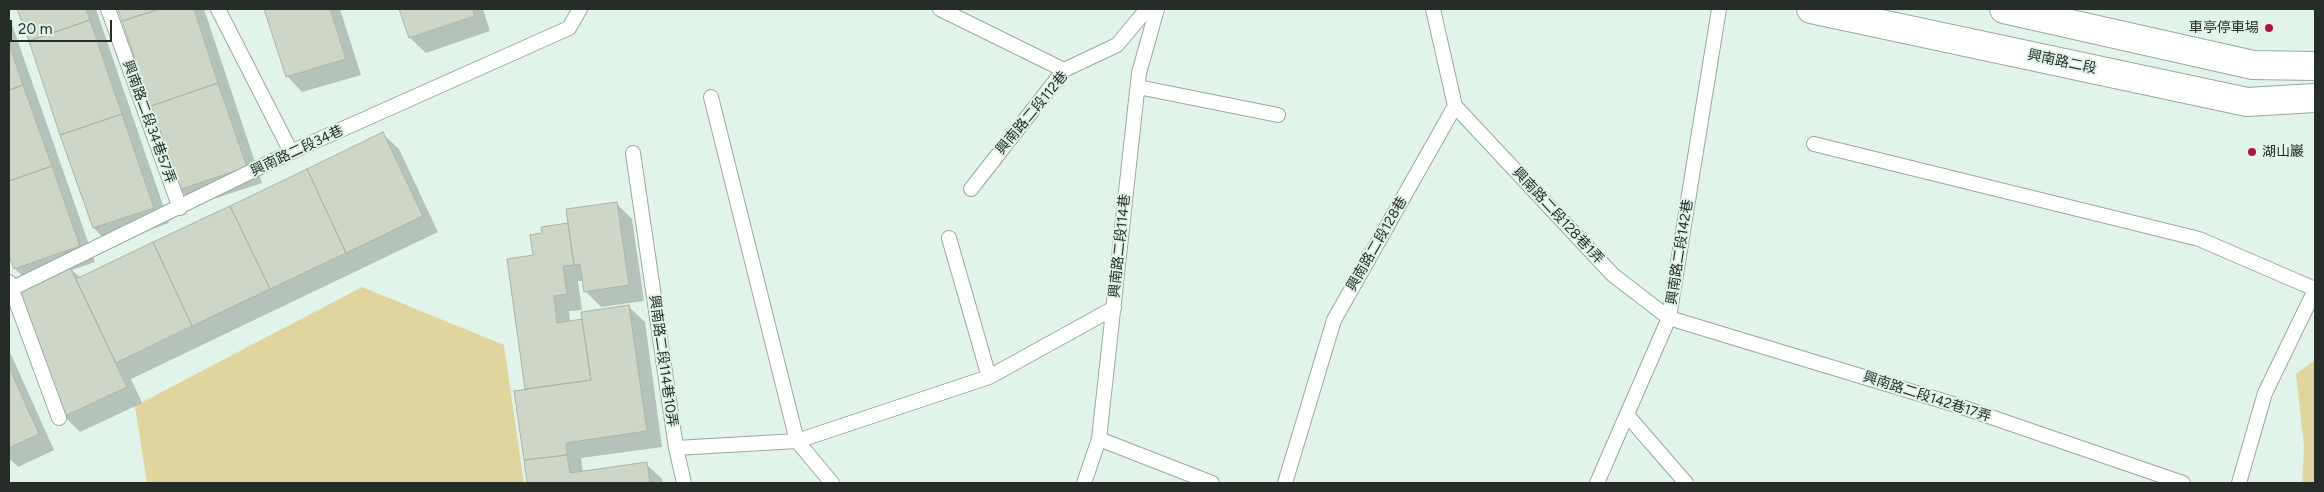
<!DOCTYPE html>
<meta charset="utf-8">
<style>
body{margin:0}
#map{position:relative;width:2324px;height:492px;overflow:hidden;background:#e2f3e9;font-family:Figtree,sans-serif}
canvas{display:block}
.frame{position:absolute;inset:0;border:10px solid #262d29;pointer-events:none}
.scale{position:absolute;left:10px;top:20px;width:102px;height:22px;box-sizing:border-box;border:2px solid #262d29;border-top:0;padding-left:6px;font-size:15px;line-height:18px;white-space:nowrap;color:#262d29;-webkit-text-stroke:4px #e2f3e9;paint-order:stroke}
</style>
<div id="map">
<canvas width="2324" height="492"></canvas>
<div class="frame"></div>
<div class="scale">20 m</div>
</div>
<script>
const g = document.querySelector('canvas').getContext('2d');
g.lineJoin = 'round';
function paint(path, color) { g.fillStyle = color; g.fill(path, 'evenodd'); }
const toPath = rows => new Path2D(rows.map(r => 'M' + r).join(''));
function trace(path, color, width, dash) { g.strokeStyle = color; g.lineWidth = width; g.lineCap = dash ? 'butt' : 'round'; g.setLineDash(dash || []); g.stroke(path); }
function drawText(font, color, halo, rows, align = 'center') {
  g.font = font + ' Figtree,"Noto Sans TC",sans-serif'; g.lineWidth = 4; g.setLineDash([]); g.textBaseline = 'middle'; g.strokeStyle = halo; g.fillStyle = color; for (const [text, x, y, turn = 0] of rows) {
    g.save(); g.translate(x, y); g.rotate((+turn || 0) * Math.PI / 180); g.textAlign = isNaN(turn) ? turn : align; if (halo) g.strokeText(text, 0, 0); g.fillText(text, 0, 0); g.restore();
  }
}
paint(toPath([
 [362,287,504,345,524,483,147,483,135,406],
 [2315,360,2315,483,2302,483,2304,446,2296,374]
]), '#e0d59e');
paint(toPath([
 [19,9,96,9,169,223,109,244,94,228],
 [119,9,204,9,262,183,195,205,179,189],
 [266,9,340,9,361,75,302,92,287,76],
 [400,9,483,9,490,31,426,53,410,38],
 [9,16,95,262,72,270,81,278,383,134,399,149,438,232,131,379,142,403,80,432,64,416,31,284,15,269,9,251],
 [616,203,632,219,644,301,601,307,585,291,584,281,578,281,582,310,569,311,570,322,629,307,645,322,662,447,581,458,583,472,646,464,662,479,663,483,529,483,515,392,526,390,508,260,534,256,544,235,542,228,569,224],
 [9,350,54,450,18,467,9,458]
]), '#0003');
const building = toPath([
 [17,9,86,9,90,20,29,41,17,9],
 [118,9,160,9,122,21,118,9],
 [160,9,194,9,218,83,151,106,122,21,160,9],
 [264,9,330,9,346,59,286,77,264,9],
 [399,9,473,9,475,16,409,38,399,9],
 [90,20,122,114,60,135,29,41,90,20],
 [9,44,23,85,9,90,9,44],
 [218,83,247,167,178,190,151,106,218,83],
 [23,85,52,166,9,181,9,90,23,85],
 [122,114,154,208,93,228,60,135,122,114],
 [383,132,423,216,346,253,307,169,383,132],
 [52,166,80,246,14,269,9,255,9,181,52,166],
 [307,169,346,253,270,289,230,206,307,169],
 [617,202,629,285,584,292,580,264,574,265,566,209,617,202],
 [230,206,270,289,192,326,153,242,230,206],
 [568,223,574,265,563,266,567,294,554,296,557,323,582,319,591,380,525,389,507,259,533,255,530,235,542,233,541,227,568,223],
 [153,242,192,326,116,363,76,279,153,242],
 [69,265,127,387,63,417,9,303,9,294,69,265],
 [629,305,647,431,566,443,567,455,524,460,514,391,591,380,581,312,629,305],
 [9,367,39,434,9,448,9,367],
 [567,455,570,473,647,462,650,483,527,483,524,460,567,455]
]);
paint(building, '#ced6c7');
trace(building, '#adb4a6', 1);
const service = toPath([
 [108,9,180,208],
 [218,9,291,152],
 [940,9,1064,70],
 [1138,87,1278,115],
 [711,97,797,441,989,377,1114,308],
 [1455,106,1613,275,1669,318,1956,405,2183,483],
 [1814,144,2199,239,2315,289],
 [633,153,676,448,797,441,832,483],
 [971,189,1064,70,1117,45,1147,9],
 [949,238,989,377],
 [9,282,59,418],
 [9,290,291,152,569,28,580,9],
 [1627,415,1686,483],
 [1099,439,1212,483],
 [676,448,684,483],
 [1084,483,1099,439,1139,73,1157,9],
 [1285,483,1334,320,1455,106,1433,9],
 [1597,483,1669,318,1719,9],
 [2239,483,2265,393,2315,290]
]);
const tertiary = toPath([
 [1811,9,2247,102,2315,98],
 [2004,9,2253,65,2315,66]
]);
trace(service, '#9aaaa0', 16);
trace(tertiary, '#9aaaa0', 30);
trace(service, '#fff', 14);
trace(tertiary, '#fff', 28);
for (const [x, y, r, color] of [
 [2269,28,5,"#a91549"],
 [2252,152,5,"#a91549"]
]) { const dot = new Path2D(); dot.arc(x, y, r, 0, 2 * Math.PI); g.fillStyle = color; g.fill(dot); trace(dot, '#e2f3e9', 2); }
drawText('14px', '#262d29', '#e2f3e9', [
 ["車亭停車場",2259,28],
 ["湖山巖",2262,152,"left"]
], 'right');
drawText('14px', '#262d29', '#e2f3e9', [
 ["興南路二段",2062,62,12],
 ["興南路二段112巷",1032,113,-50],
 ["興南路二段34巷57弄",149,122,70],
 ["興南路二段34巷",297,151,-25],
 ["興南路二段128巷1弄",1558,216,47],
 ["興南路二段128巷",1377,244,-60],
 ["興南路二段114巷",1120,246,-84],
 ["興南路二段142巷",1680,252,-81],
 ["興南路二段114巷10弄",663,361,82],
 ["興南路二段142巷17弄",1927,397,18]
]);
</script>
